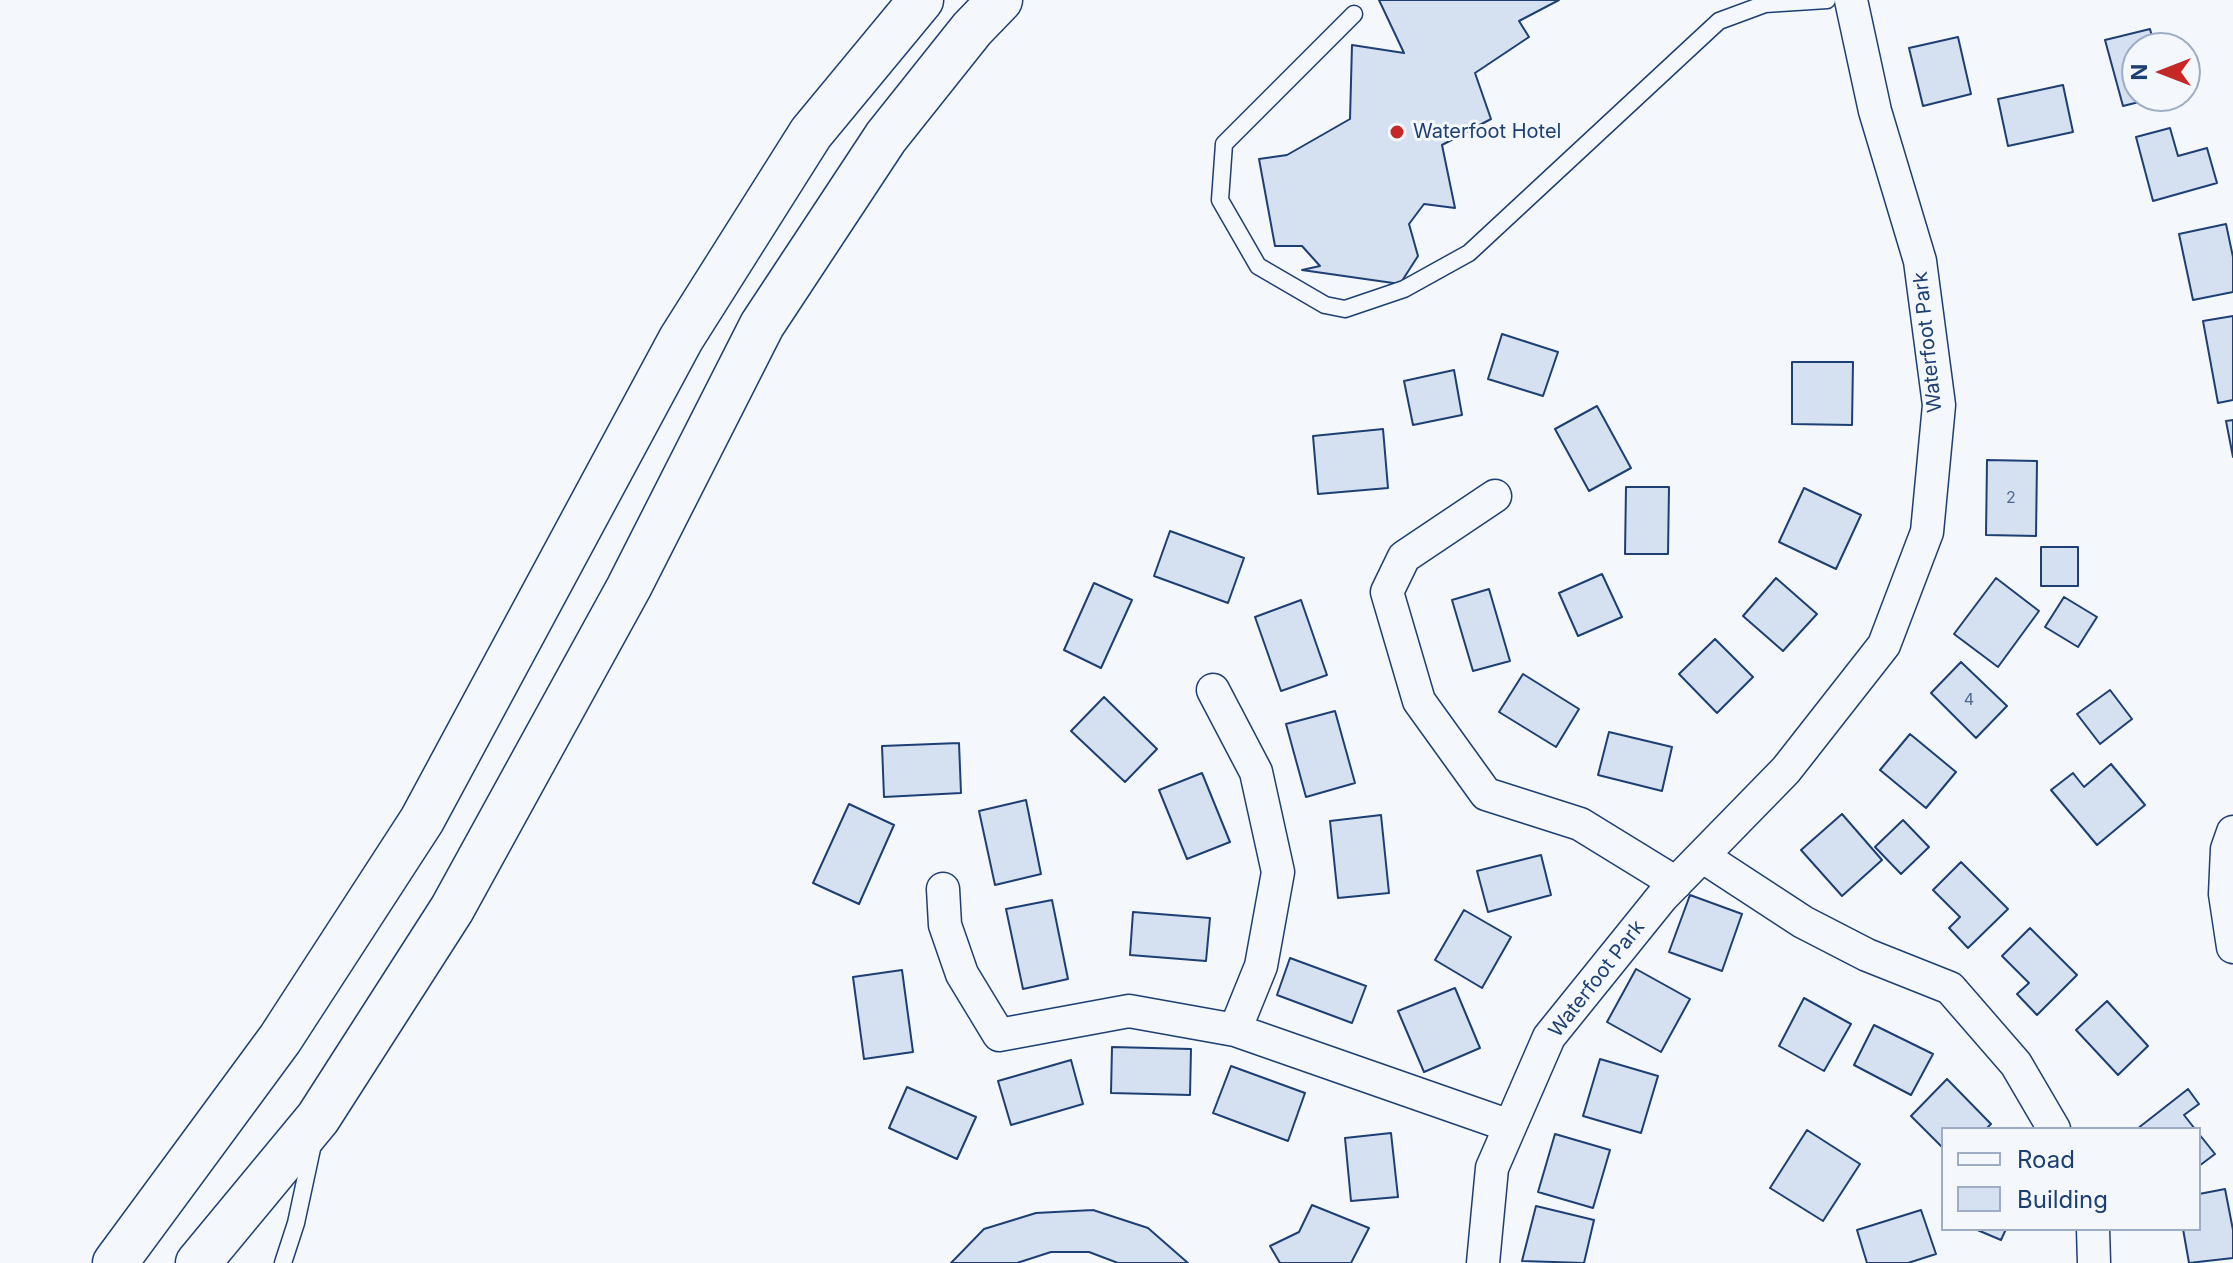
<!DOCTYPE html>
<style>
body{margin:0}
#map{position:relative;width:2233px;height:1263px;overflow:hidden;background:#f4f7fb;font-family:Inter,sans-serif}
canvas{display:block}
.legend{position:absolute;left:1941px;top:1127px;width:260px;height:104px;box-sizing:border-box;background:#f4f7fb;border:2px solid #9eadc5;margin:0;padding:10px 14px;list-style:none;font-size:24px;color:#1d3f73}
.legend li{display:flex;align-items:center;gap:16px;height:40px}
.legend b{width:40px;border:2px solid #9eadc5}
.north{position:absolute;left:2121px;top:32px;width:80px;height:80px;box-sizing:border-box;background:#f4f7fb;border:2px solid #9eadc5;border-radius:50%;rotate:270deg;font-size:22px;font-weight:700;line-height:32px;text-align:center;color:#1d3f73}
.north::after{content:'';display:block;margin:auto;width:28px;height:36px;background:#c62828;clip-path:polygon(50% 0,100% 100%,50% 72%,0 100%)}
</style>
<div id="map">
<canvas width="2233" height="1263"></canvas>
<ul class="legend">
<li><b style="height:10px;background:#f4f7fb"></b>Road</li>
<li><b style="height:22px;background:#d5e0f0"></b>Building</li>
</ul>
<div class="north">N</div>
</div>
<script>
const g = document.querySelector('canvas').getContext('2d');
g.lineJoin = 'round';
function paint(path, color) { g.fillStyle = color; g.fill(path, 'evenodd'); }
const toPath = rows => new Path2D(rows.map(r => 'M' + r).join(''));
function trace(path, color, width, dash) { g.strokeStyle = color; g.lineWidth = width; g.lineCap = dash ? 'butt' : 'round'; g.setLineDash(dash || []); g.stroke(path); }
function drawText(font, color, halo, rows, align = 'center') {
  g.font = font + ' Inter,sans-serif'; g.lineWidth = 6; g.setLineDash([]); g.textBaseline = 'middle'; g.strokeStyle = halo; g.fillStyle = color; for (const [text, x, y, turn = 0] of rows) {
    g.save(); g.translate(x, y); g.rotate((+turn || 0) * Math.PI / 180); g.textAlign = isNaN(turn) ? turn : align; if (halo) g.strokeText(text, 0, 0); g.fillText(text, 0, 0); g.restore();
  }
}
const building = toPath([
 [1379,0,1559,0,1519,21,1529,37,1475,73,1491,119,1442,145,1455,208,1424,204,1409,224,1418,256,1400,284,1302,270,1320,266,1302,246,1275,246,1259,159,1287,155,1350,119,1352,45,1404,53,1379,0],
 [2150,29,2155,48,2137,48,2137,96,2163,96,2123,106,2105,40,2150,29],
 [1958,37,1971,94,1923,106,1909,48,1958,37],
 [2063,85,2073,132,2008,146,1998,99,2063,85],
 [2170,128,2178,156,2207,148,2217,183,2153,201,2136,137,2170,128],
 [2226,224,2233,257,2233,292,2193,300,2179,234,2226,224],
 [2233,316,2233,400,2218,403,2203,321,2233,316],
 [1502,334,1558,352,1543,396,1488,379,1502,334],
 [1792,362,1853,362,1852,425,1792,424,1792,362],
 [1454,370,1462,415,1413,425,1404,381,1454,370],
 [1597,406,1631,468,1589,491,1555,429,1597,406],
 [2233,420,2233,457,2226,421,2233,420],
 [1383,429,1388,488,1318,494,1313,436,1383,429],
 [1987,460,2037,461,2036,536,1986,535,1987,460],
 [1626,487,1669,487,1668,554,1625,554,1626,487],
 [1804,488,1861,515,1836,569,1779,542,1804,488],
 [1170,531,1244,558,1228,603,1154,576,1170,531],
 [2041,547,2078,547,2078,586,2041,586,2041,547],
 [1602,574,1622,617,1578,636,1559,593,1602,574],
 [1776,578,1817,614,1783,651,1743,616,1776,578],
 [1996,578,2039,611,1998,667,1954,634,1996,578],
 [1094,583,1132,600,1101,668,1064,650,1094,583],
 [1489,589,1510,661,1473,671,1452,600,1489,589],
 [2064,597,2097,617,2078,647,2045,627,2064,597],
 [1301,600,1327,675,1281,691,1255,617,1301,600],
 [1715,639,1753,677,1717,713,1679,674,1715,639],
 [1961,662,2007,706,1976,738,1931,693,1961,662],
 [1523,674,1579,709,1556,747,1499,712,1523,674],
 [2110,690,2132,719,2100,744,2077,714,2110,690],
 [1104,697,1157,749,1125,782,1071,731,1104,697],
 [1335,711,1355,783,1306,797,1286,724,1335,711],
 [1609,732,1672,747,1662,791,1598,775,1609,732],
 [1910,734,1956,772,1926,808,1880,770,1910,734],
 [959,743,961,793,884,797,882,746,959,743],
 [2111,764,2145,805,2097,845,2051,790,2073,773,2084,787,2111,764],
 [1202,773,1230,842,1187,859,1159,790,1202,773],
 [1026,800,1041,874,995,885,979,811,1026,800],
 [849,804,894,825,859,904,813,883,849,804],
 [1842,814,1882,860,1842,896,1801,850,1842,814],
 [1381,815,1389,893,1338,898,1330,821,1381,815],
 [1903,820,1929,847,1901,874,1875,847,1903,820],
 [1541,855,1551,895,1488,912,1477,871,1541,855],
 [1961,862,2008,909,1968,948,1949,928,1960,917,1933,890,1961,862],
 [1690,895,1742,914,1722,971,1669,952,1690,895],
 [1052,900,1068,979,1023,989,1006,909,1052,900],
 [1464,910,1511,937,1482,988,1435,960,1464,910],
 [1133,912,1210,918,1206,961,1130,955,1133,912],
 [2030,928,2077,975,2037,1015,2017,994,2029,983,2002,956,2030,928],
 [1290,958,1366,986,1352,1023,1277,995,1290,958],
 [1636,969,1690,999,1661,1052,1607,1022,1636,969],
 [902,970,913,1052,864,1059,853,977,902,970],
 [1455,988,1480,1048,1424,1072,1398,1011,1455,988],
 [1804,998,1851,1024,1824,1071,1779,1046,1804,998],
 [2107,1001,2148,1046,2118,1075,2076,1030,2107,1001],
 [1874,1025,1933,1054,1911,1095,1854,1065,1874,1025],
 [1112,1047,1191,1049,1190,1095,1111,1093,1112,1047],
 [1600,1059,1658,1076,1641,1133,1583,1116,1600,1059],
 [1071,1060,1083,1104,1011,1125,998,1081,1071,1060],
 [1231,1066,1305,1093,1288,1141,1213,1113,1231,1066],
 [1947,1079,1991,1124,1986,1129,1943,1129,1943,1148,1911,1116,1947,1079],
 [907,1087,976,1117,957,1159,889,1128,907,1087],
 [2188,1089,2199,1104,2184,1115,2195,1129,2137,1129,2188,1089],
 [1807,1130,1860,1164,1823,1221,1770,1188,1807,1130],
 [1391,1133,1398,1197,1351,1201,1345,1138,1391,1133],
 [1555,1134,1610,1150,1593,1208,1538,1192,1555,1134],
 [2199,1134,2215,1154,2199,1166,2199,1134],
 [2225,1189,2233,1230,2233,1258,2189,1263,2183,1229,2199,1229,2199,1194,2225,1189],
 [1312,1205,1369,1228,1351,1263,1280,1263,1270,1246,1299,1232,1312,1205],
 [1536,1206,1594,1220,1584,1263,1522,1261,1536,1206],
 [1093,1210,1148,1228,1188,1263,1118,1263,1089,1252,1051,1252,1017,1263,951,1263,984,1229,1036,1213,1093,1210],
 [1921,1210,1936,1254,1908,1263,1867,1263,1857,1230,1921,1210],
 [1975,1229,2006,1229,2001,1240,1975,1229]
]);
paint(building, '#d5e0f0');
trace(building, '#1d3f73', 2);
const service = toPath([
 [1354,14,1224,144,1220,200,1258,266,1325,305,1345,309,1404,289,1469,253,1719,21,1765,4,1827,0],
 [283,1263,296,1223,313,1144]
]);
const minor = toPath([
 [1495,496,1404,557,1387,592,1419,701,1486,794,1580,824,1676,883],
 [1213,690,1256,772,1278,872,1261,966,1235,1030],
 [2233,832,2227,849,2225,894,2233,947],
 [1702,856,1803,922,1867,955,1950,988,2016,1064,2054,1129],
 [943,889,945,925,962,974,999,1035,1129,1011,1235,1030,1510,1126],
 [2093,1229,2094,1263],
 [1483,1263,1492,1168,1549,1037,1662,897,1786,770,1884,645,1927,532,1939,405,1920,261,1875,111,1851,0]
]);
const trunk = toPath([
 [115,1263,280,1039,422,820,681,339,811,133,921,0],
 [198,1263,318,1118,452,909,629,587,762,325,886,137,972,29,1000,0]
]);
trace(service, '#1d3f73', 19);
trace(minor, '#1d3f73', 35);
trace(trunk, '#1d3f73', 47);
trace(service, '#f4f7fb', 16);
trace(minor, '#f4f7fb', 32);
trace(trunk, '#f4f7fb', 44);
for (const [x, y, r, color] of [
 [1397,132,8,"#c62828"]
]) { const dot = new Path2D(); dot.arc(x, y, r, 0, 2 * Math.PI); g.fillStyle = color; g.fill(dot); trace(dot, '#f4f7fb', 3); }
drawText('16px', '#4b6792', null, [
 ["2",2011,498],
 ["4",1969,700]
]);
drawText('20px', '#1d3f73', '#f4f7fb', [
 ["Waterfoot Hotel",1413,132]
], 'left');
drawText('20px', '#1d3f73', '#f4f7fb', [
 ["Waterfoot Park",1928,342,-96],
 ["Waterfoot Park",1597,979,-52]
]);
</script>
